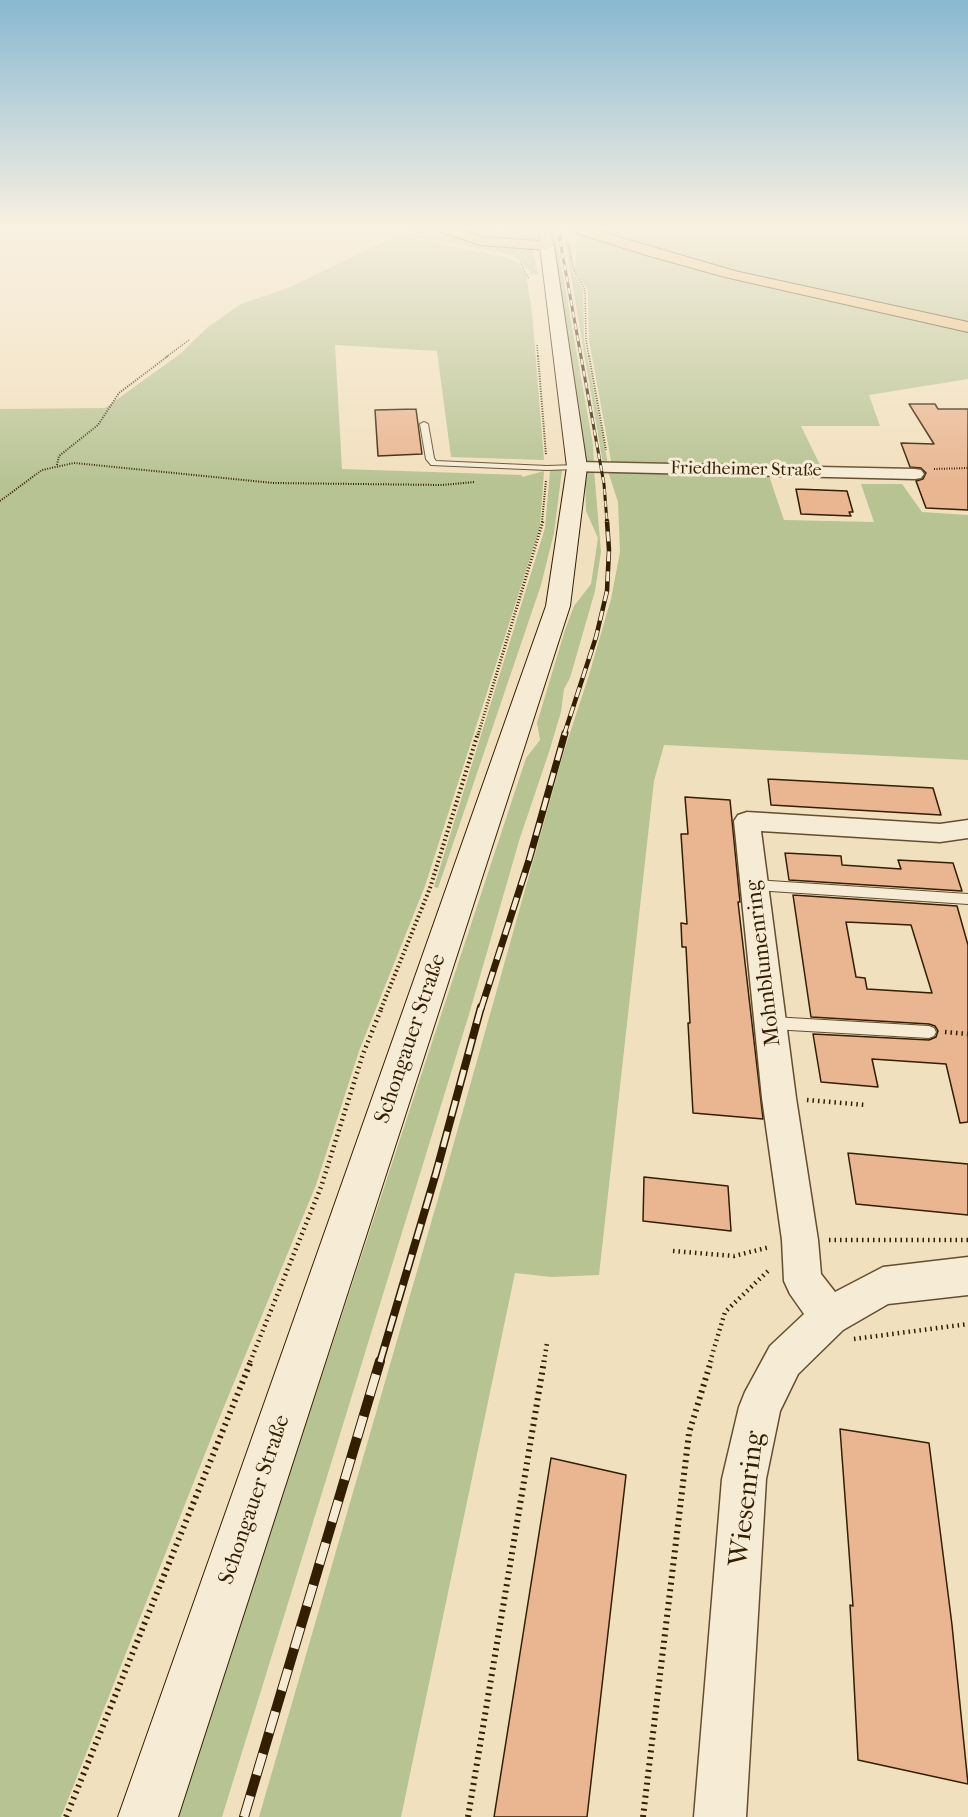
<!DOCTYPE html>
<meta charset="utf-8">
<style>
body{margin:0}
canvas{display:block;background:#f1e0be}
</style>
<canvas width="968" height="1817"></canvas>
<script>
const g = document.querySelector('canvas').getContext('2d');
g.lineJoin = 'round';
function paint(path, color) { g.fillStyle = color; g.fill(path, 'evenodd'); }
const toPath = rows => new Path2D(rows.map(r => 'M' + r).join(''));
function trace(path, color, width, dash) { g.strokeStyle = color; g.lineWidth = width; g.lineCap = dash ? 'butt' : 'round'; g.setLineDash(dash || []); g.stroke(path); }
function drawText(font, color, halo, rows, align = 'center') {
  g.font = font + ' "IM FELL French Canon",serif'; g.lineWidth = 6; g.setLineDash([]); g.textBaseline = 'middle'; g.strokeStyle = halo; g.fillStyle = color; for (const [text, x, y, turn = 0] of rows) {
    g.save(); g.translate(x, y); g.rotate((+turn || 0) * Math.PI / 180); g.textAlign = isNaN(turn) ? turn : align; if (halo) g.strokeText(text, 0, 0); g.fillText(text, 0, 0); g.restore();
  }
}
paint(toPath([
 [401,229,435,229,472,242,533,249,538,275,531,274,523,263,511,255,440,241],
 [453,229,483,229,497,232,506,229,536,229,536,239,509,242,467,235],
 [549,229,554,229,557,242,593,445,594,464,587,462,584,457],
 [582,229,968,229,968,325,813,292,644,249],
 [401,233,411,238,505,257,518,263,526,274,532,312,544,460,451,457,437,351,335,345,342,469,522,475,522,477,544,471,540,527,425,886,359,1051,316,1185,216,1426,61,1817,0,1817,0,409,105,408,180,354,208,327,241,304,288,288],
 [577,234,730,278,968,330,968,379,869,395,880,426,801,426,823,471,612,466,589,340,588,291,575,270],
 [565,241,572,242,572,270,583,290,584,340,608,464,603,464],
 [607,468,768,473,784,520,874,522,861,484,902,484,922,512,968,515,968,760,664,745,654,781,599,1275,552,1277,515,1273,401,1817,259,1817,444,1178,564,751,589,675,611,599,620,552,618,502],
 [562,470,554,533,541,585,438,888,434,887,545,528,550,471],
 [594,470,601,552,595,591,570,678,564,689,561,712,549,752,519,841,470,1011,310,1532,222,1817,176,1817,526,758,540,740,537,723,565,630,574,606,591,584,598,538,586,511,585,477,586,471]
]), '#b7c393');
const building = toPath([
 [909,404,935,404,938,409,968,409,968,510,926,508,916,481,923,479,926,473,921,468,910,467,901,443,934,444,909,404],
 [416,409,422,454,378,456,375,410,416,409],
 [796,489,847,491,853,512,849,512,851,516,801,514,796,489],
 [768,779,933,788,941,815,771,805,768,779],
 [685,797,730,800,740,902,738,902,763,1119,693,1113,688,1023,690,1023,686,947,682,947,681,923,687,924,681,834,688,834,685,797],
 [785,853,841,856,842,865,901,869,898,860,953,863,962,891,789,880,785,853],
 [793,895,957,906,968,945,968,1122,960,1123,946,1064,872,1059,878,1087,821,1082,813,1034,929,1040,936,1037,938,1031,935,1026,929,1024,811,1017,793,895],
 [846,922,911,925,932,993,867,989,865,978,856,977,846,922],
 [848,1153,968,1164,968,1215,856,1204,848,1153],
 [644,1177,728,1186,731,1231,643,1221,644,1177],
 [840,1429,929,1443,952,1625,968,1784,858,1760,850,1605,853,1606,840,1429],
 [551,1458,626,1475,587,1817,494,1817,551,1458]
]);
paint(building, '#e9b691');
trace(building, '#341e00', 1.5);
const lane = toPath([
 [424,422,428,424,434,458,436,461,547,466,577,465,581,467,577,469,547,470,431,465,426,459,420,424,424,422],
 [755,880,968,894,968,904,755,890,748,885,755,880],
 [772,1017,929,1026,934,1028,936,1032,934,1036,929,1038,772,1029,767,1027,765,1023,767,1019,772,1017]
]);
const street = toPath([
 [577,462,915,469,921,470,924,474,921,478,915,479,571,471,568,467,571,463,577,462],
 [747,812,940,824,968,820,968,838,940,842,761,831,796,1098,818,1240,821,1274,835,1292,883,1267,968,1257,968,1295,888,1304,843,1330,798,1374,780,1411,766,1479,746,1817,694,1817,722,1479,739,1407,745,1392,770,1346,804,1314,790,1294,784,1281,782,1240,762,1098,734,821,738,815,747,812]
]);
const secondary = toPath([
 [547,242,554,246,587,467,570,606,178,1817,118,1817,546,606,567,467,540,246,547,242]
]);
const primary = toPath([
 [730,270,968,322,968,332,725,277,723,274,725,271,730,270]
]);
const highway = toPath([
 [440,229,458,229,482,237,540,241,538,229,550,229,554,246,547,250,480,245,441,232,440,229],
 [572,229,591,229,735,271,737,274,735,277,725,277,646,255,573,232,572,229]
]);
trace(lane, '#634e30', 2);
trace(street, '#634e30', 3);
trace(secondary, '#341e00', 2);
trace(primary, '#341e00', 2);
trace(highway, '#341e00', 2);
trace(toPath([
 [399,229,404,233,434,241],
 [568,244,574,270,585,290,586,340,589,357],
 [520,262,529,279],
 [537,345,538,357],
 [166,357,189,340]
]), '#341e00', 1.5, [1, 1.5]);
trace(toPath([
 [538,356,546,455],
 [589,356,606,450],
 [57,465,59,456,98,425,119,393,168,356],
 [934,469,968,468],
 [0,501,42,470,74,463,274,483,442,485,475,482],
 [542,522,546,480]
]), '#341e00', 2, [1, 1.5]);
trace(toPath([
 [478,735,543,521]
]), '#341e00', 3, [1, 2]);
trace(toPath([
 [381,1009,430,888,478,733]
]), '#341e00', 4, [1.5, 3]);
trace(toPath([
 [945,1032,968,1034],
 [807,1100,866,1105],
 [829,1240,968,1240],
 [673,1251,734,1256,770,1247],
 [854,1339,968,1324],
 [250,1362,321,1187,363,1054,382,1007],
 [544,1362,547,1343],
 [710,1362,725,1312,770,1269]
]), '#341e00', 4.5, [1.5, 4]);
trace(toPath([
 [66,1817,251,1361],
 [468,1817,544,1361],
 [643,1817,689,1433,711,1361]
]), '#341e00', 6, [2, 4.5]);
paint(lane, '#f6ebd5');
paint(street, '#f6ebd5');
paint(secondary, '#f6ebd5');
paint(primary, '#e8c07f');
paint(highway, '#e8c07f');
const railFar4 = toPath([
 [558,229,604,484,607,522]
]);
const railFar3 = toPath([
 [564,735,596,637,607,591,609,550,607,521]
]);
const railFar2 = toPath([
 [481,1009,529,860,565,733]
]);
const railFar1 = toPath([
 [380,1362,436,1173,481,1007]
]);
const rail = toPath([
 [244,1817,380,1361]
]);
trace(railFar4, '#341e00', 3);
trace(railFar3, '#341e00', 4.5);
trace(railFar2, '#341e00', 7);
trace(railFar1, '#341e00', 8);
trace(rail, '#341e00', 10);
trace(railFar4, '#f6ebd5', 2, [6]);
trace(railFar3, '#f6ebd5', 3, [10]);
trace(railFar2, '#f6ebd5', 4.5, [13]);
trace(railFar1, '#f6ebd5', 5, [16]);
trace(rail, '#f6ebd5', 8, [22]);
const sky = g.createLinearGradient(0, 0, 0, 483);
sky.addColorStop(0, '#89b8d1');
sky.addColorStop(0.47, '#f9f1e2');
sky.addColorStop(1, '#f9f1e200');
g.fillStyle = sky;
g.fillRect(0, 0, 968, 483);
drawText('18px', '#341e00', '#f6ebd5', [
 ["Friedheimer Straße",746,470,1]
]);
drawText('22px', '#341e00', '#f6ebd5', [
 ["Mohnblumenring",764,963,-97],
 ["Schongauer Straße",411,1039,-71],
 ["Schongauer Straße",255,1500,-71]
]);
drawText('27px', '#341e00', '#f6ebd5', [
 ["Wiesenring",748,1499,-83]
]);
</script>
